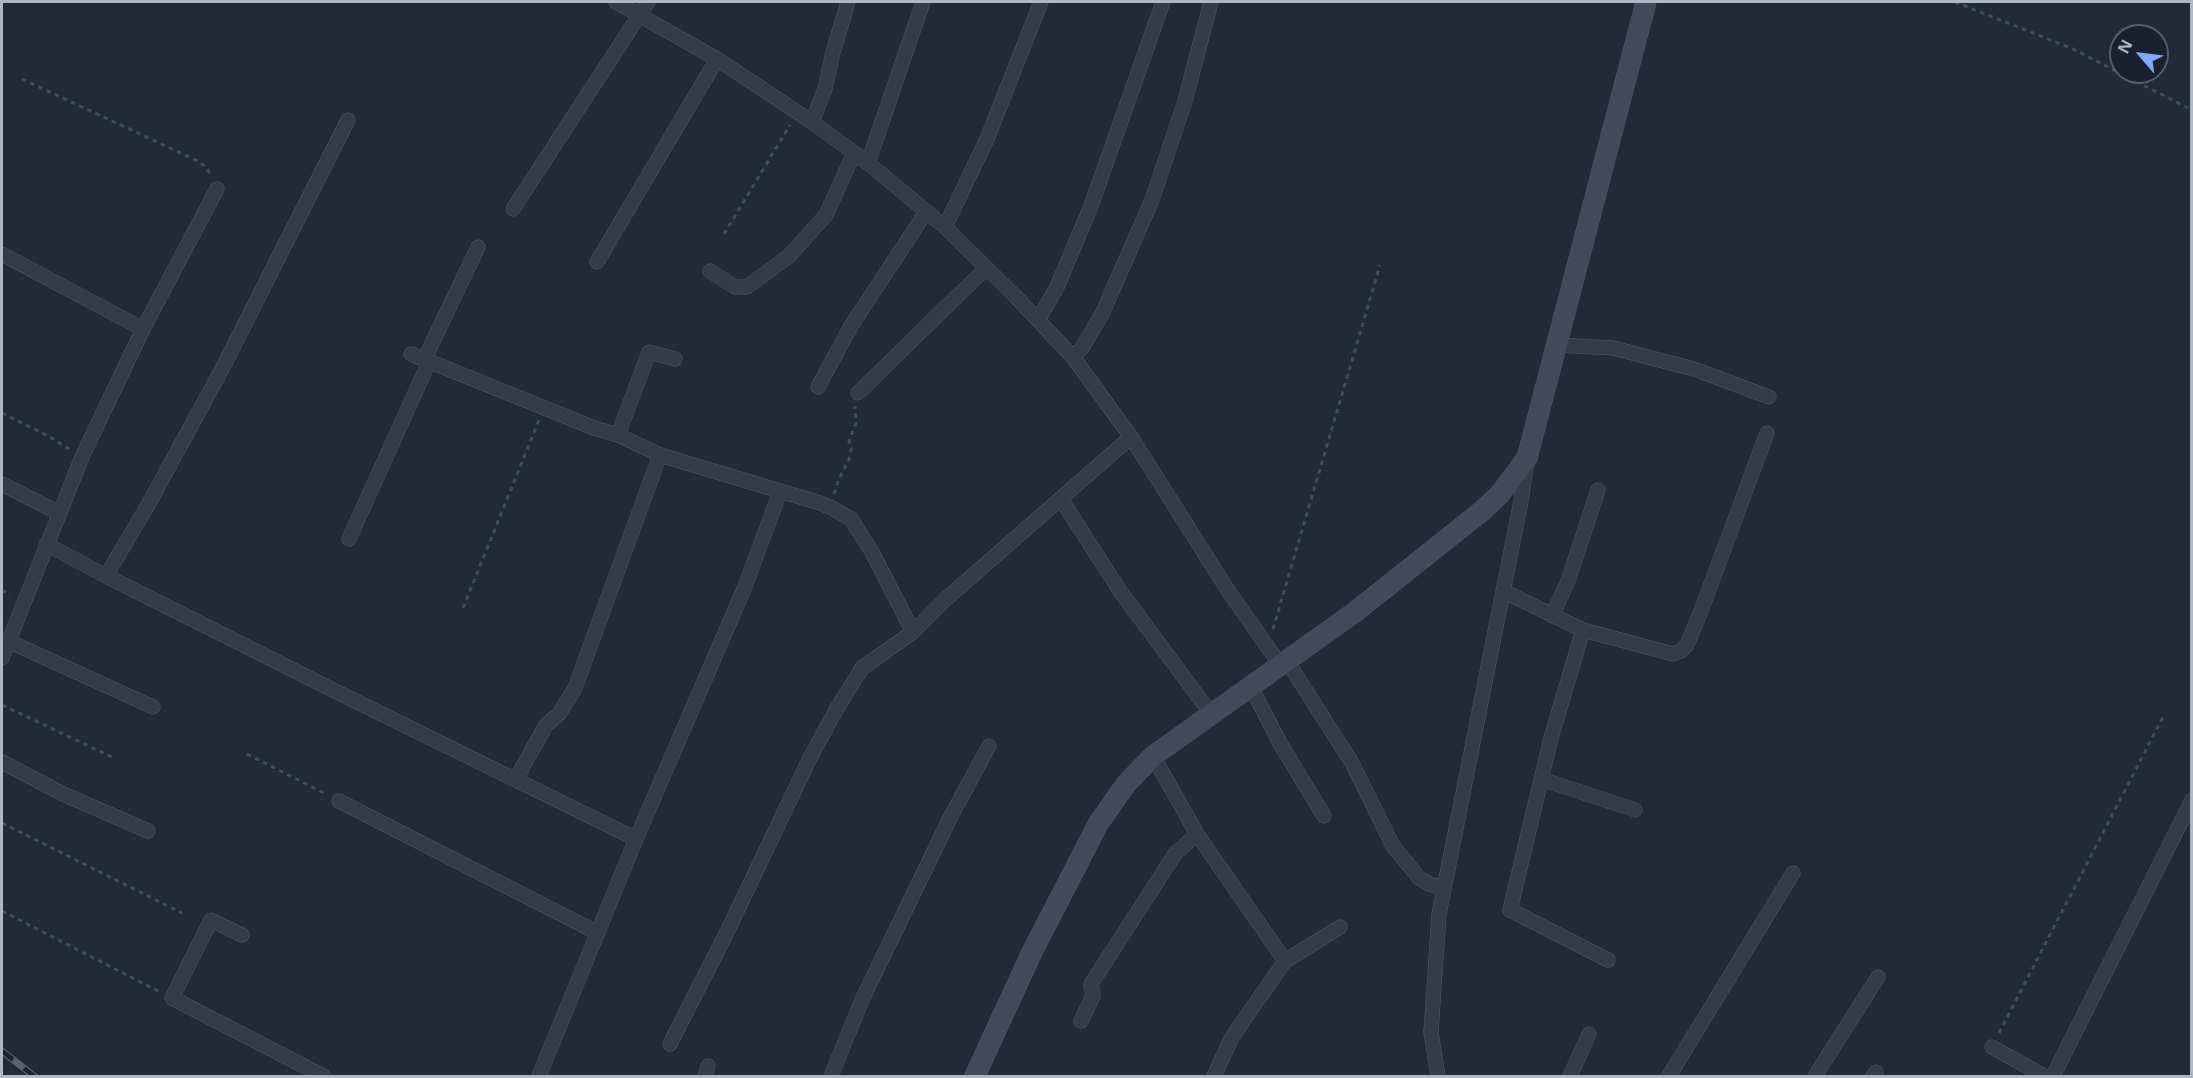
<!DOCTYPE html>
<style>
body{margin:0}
#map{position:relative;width:2193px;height:1078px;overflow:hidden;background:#202a3a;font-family:"Noto Sans",sans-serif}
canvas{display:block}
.frame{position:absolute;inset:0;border:3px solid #aeb7c7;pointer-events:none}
.north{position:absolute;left:2109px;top:24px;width:60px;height:60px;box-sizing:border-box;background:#19212f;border:2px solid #555d6c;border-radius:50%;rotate:298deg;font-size:16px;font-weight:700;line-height:24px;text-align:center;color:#aeb7c7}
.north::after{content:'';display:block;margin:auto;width:21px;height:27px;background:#7caafd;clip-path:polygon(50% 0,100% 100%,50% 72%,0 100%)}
</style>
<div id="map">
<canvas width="2193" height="1078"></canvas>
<div class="frame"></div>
<div class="north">N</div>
</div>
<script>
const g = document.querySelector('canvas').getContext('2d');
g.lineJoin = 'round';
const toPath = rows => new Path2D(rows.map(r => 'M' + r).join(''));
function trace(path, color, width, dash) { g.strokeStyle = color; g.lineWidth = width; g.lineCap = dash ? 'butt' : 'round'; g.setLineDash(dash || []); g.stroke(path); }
const street = toPath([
 [616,2,717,59,812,122,868,163,945,227,1016,297,1073,357,1131,437,1229,592,1281,666],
 [812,122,825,89,833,52,848,2],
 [868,163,923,2],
 [513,209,648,2],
 [945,227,987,139,1041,2],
 [2,254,143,329],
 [597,262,717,59],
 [710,271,735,287,747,287,789,256,826,215,854,153],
 [1038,320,1057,287,1091,206,1163,2],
 [1556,345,1613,348,1694,369,1769,397],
 [411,354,594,428,618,435,660,455,820,503,832,508,851,519,872,552,913,632],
 [1073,357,1082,348,1102,314,1152,200,1185,101,1211,2],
 [424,360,478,247],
 [818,387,851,326,926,212],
 [858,393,986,268],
 [618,435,649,352,675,359],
 [2,484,59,513],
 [1061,499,1120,591,1212,715],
 [349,539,429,362],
 [46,544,106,576,335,691,636,839],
 [106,576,148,505,221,371,348,120],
 [1503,591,1583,630,1673,654,1681,651,1687,645,1701,611,1767,433],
 [1552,616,1568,581,1598,490],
 [1583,630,1551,738,1510,910,1608,960],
 [8,641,153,707],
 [2,658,82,457,143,329,217,189],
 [1287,661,1352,763,1393,846,1419,878,1429,884,1443,888],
 [1251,687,1281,745,1324,816],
 [1153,756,1197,834,1285,961],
 [2,762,63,794,148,831],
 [516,779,546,725,559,714,575,688,660,455],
 [1541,779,1635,810],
 [339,801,598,933],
 [242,935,211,920,172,998,323,1076],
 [1081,1021,1093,996,1091,984,1175,854,1197,834],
 [670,1044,727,932,810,758,836,710,862,668,913,632,947,598,1131,437],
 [1992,1047,2044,1076],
 [539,1076,636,839,744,589,780,492],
 [705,1076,708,1066],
 [831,1076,862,1000,951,816,989,746],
 [1214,1076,1232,1037,1285,961,1340,927],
 [1438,1076,1431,1032,1439,914,1521,501,1527,461],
 [1570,1076,1589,1034],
 [1669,1076,1793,873],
 [1815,1076,1878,977],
 [1873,1076,1876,1072],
 [2053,1076,2192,800]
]);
const secondary = toPath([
 [975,1076,1032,952,1098,824,1126,784,1153,756,1355,612,1482,511,1500,494,1527,458,1646,2]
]);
trace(street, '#515a68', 15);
trace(secondary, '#515a68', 21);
trace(toPath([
 [1955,2,2073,49,2192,110],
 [22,79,200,162,208,170,211,176],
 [724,234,790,125],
 [2,413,50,437,69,449],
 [834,494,839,479,849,459,851,449,849,441,856,423,855,406],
 [2,590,10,595],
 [463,608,539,420],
 [1273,629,1380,265],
 [2,705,114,758],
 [247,754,326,794],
 [2,823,182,913],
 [2,911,160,992],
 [1999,1033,2164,715]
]), '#3c5355', 3, [4.5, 4.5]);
trace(street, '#333c4a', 14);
trace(secondary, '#414b5d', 20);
const rail = toPath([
 [2,1051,34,1076]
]);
trace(rail, '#556072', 7);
trace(rail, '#19212f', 4.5, [14]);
</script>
